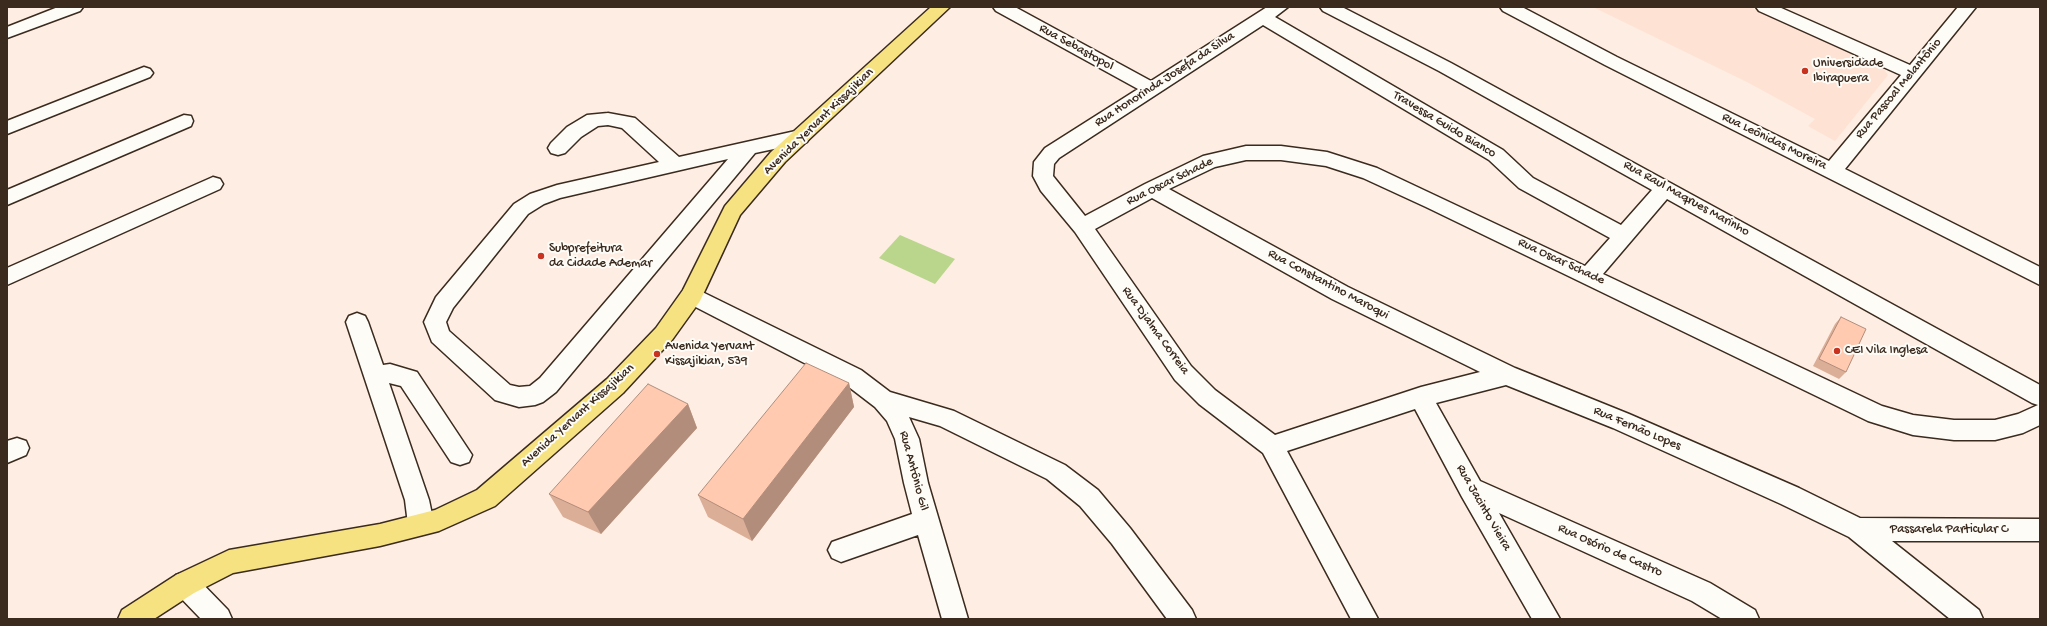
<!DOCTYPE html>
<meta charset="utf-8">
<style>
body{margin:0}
#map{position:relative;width:2047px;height:626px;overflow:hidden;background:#feede2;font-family:"Gochi Hand",sans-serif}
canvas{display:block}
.frame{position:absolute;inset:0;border:8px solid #3b2a1e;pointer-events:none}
</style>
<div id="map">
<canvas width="2047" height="626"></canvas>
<div class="frame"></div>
</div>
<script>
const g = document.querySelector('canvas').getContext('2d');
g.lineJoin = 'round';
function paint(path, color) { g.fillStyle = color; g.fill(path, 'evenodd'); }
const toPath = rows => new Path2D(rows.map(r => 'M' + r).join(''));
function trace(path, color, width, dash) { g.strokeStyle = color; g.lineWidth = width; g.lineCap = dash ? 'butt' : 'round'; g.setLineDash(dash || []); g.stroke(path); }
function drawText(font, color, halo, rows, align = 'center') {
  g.font = font + ' "Gochi Hand",sans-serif'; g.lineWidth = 4; g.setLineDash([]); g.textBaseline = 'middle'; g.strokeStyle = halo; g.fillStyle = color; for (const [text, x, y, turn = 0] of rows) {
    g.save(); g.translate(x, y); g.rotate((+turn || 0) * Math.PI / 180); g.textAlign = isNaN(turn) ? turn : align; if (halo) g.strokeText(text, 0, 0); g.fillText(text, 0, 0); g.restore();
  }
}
paint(toPath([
 [1593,7,1750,7,1882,67,1888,75,1835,141,1808,126,1815,119,1749,83]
]), '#fee2d3');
paint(toPath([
 [900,235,955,259,935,284,879,258]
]), '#bad58c');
const minor = toPath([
 [58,7,83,7,80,11,7,38,7,27,58,7],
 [993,7,1015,7,1151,81,1267,7,1288,7,1275,17,1503,150,1533,178,1621,225,1652,190,1439,71,1323,11,1320,7,1342,7,1451,63,2040,385,2040,425,2023,433,1995,440,1954,440,1913,435,1868,421,1426,207,1363,178,1326,166,1281,160,1246,160,1215,167,1169,189,1348,287,1515,368,1629,414,1799,488,1860,518,2040,519,2040,541,1892,541,1979,610,1983,619,1950,619,1849,537,1781,504,1613,428,1506,385,1436,403,1480,481,1710,583,1755,610,1759,619,1722,619,1692,601,1499,513,1560,619,1532,619,1462,497,1415,409,1287,451,1378,619,1351,619,1263,453,1199,404,1175,380,1075,232,1041,191,1033,176,1034,162,1045,148,1138,89,996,11,993,7],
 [1263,25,1489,160,1519,188,1610,238,1585,266,1377,168,1327,152,1281,146,1246,146,1203,156,1145,184,1085,216,1053,176,1054,164,1059,158,1263,25],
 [1152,198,1332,299,1480,372,1421,387,1275,435,1215,390,1191,366,1095,229,1152,198],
 [1667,199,2032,403,2038,405,2018,414,1995,420,1954,420,1913,415,1882,406,1603,274,1667,199],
 [1500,7,1522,7,1617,57,1829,161,1901,75,1759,11,1756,7,1779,7,1910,65,1958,7,1976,7,1845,169,2040,267,2040,285,1605,65,1503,11,1500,7],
 [144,67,150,69,153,73,150,77,7,134,7,121,144,67],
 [608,113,635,118,679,157,800,130,807,132,810,137,807,142,755,153,556,392,543,402,535,405,519,407,495,400,432,342,424,322,436,297,514,204,530,194,557,185,659,162,622,128,608,125,598,126,581,137,565,153,558,155,551,153,548,148,551,143,567,127,587,115,608,113],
 [728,159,540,378,530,386,519,387,510,385,449,331,446,322,453,308,528,214,544,204,560,198,728,159],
 [184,115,191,116,193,121,191,126,7,205,7,190,184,115],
 [213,177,220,179,223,184,220,189,7,285,7,268,213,177],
 [692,287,861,370,890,392,954,411,1065,465,1098,490,1130,528,1192,610,1196,619,1167,619,1112,544,1080,506,1047,479,940,426,909,417,919,439,928,483,968,619,942,619,918,535,841,562,832,558,828,550,832,542,912,514,904,483,895,439,887,421,875,407,845,384,684,301,681,295,684,289,692,287],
 [357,313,365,316,368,322,383,365,390,364,417,372,472,455,469,462,460,465,451,462,401,386,389,383,429,500,434,524,430,532,421,535,412,532,408,524,405,500,346,322,349,316,357,313],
 [17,438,26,441,29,448,26,455,7,463,7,441,17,438],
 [185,572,194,575,228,610,232,619,201,619,176,593,172,584,176,575,185,572]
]);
const major = toPath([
 [931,7,950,7,785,162,740,215,700,301,672,340,623,393,495,506,439,531,380,546,233,573,194,593,154,619,118,619,122,610,176,575,229,550,380,524,435,510,477,490,607,379,656,328,683,290,725,206,771,152,931,7]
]);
trace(minor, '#3b2a1e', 3);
trace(major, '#3b2a1e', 3);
paint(minor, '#fdfcf7');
paint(major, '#f6e281');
paint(toPath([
 [1841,317,1846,372,1839,379,1813,366,1835,324],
 [849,383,854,407,752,541,708,517,698,495],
 [688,404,697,428,601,534,563,517,549,494]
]), '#dbae97');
paint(toPath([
 [849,383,854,407,752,541,743,519],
 [688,404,697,428,601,534,588,512]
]), '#b28d7b');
const building = toPath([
 [1841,317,1866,329,1846,372,1819,359,1841,317],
 [806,363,849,383,743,519,698,495,806,363],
 [648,384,688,404,588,512,549,494,648,384]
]);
paint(building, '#ffcab0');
trace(building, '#b28d7b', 1);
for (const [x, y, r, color] of [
 [1805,71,4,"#c8321e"],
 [541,256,4,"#c8321e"],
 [1837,351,4,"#c8321e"],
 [657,354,4,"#c8321e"]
]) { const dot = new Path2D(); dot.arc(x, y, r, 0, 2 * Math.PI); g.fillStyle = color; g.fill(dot); trace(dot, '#fdfcf7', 1.5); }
drawText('13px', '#3b2a1e', '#fdfcf7', [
 ["Rua Sebastopol",1076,48,29],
 ["Rua Honorinda Josefa da Silva",1165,80,-33],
 ["Rua Pascoal Melantônio",1899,89,-50],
 ["Avenida Yervant Kissajikian",819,122,-44],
 ["Travessa Guido Bianco",1444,125,31],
 ["Rua Leônidas Moreira",1774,142,26],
 ["Rua Oscar Schade",1170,182,-26],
 ["Rua Raul Maqrues Marinho",1686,199,29],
 ["Rua Oscar Schade",1561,262,25],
 ["Rua Constantino Maroqui",1328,285,28],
 ["Rua Djalma Correia",1155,331,54],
 ["Avenida Yervant Kissajikian",578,416,-42],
 ["Rua Fernão Lopes",1637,429,23],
 ["Rua Antônio Gil",913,471,75],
 ["Rua Jacinto Vieira",1483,508,60],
 ["Passarela Particular C",1949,530],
 ["Rua Osório de Castro",1610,551,24]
]);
drawText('13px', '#3b2a1e', '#fdfcf7', [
 ["Universidade",1813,64],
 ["Ibirapuera",1813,79],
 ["Subprefeitura",549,249],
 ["da Cidade Ademar",549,264],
 ["Avenida Yervant",665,347],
 ["Kissajikian, 539",665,362],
 ["CEI Vila Inglesa",1845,351]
], 'left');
</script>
